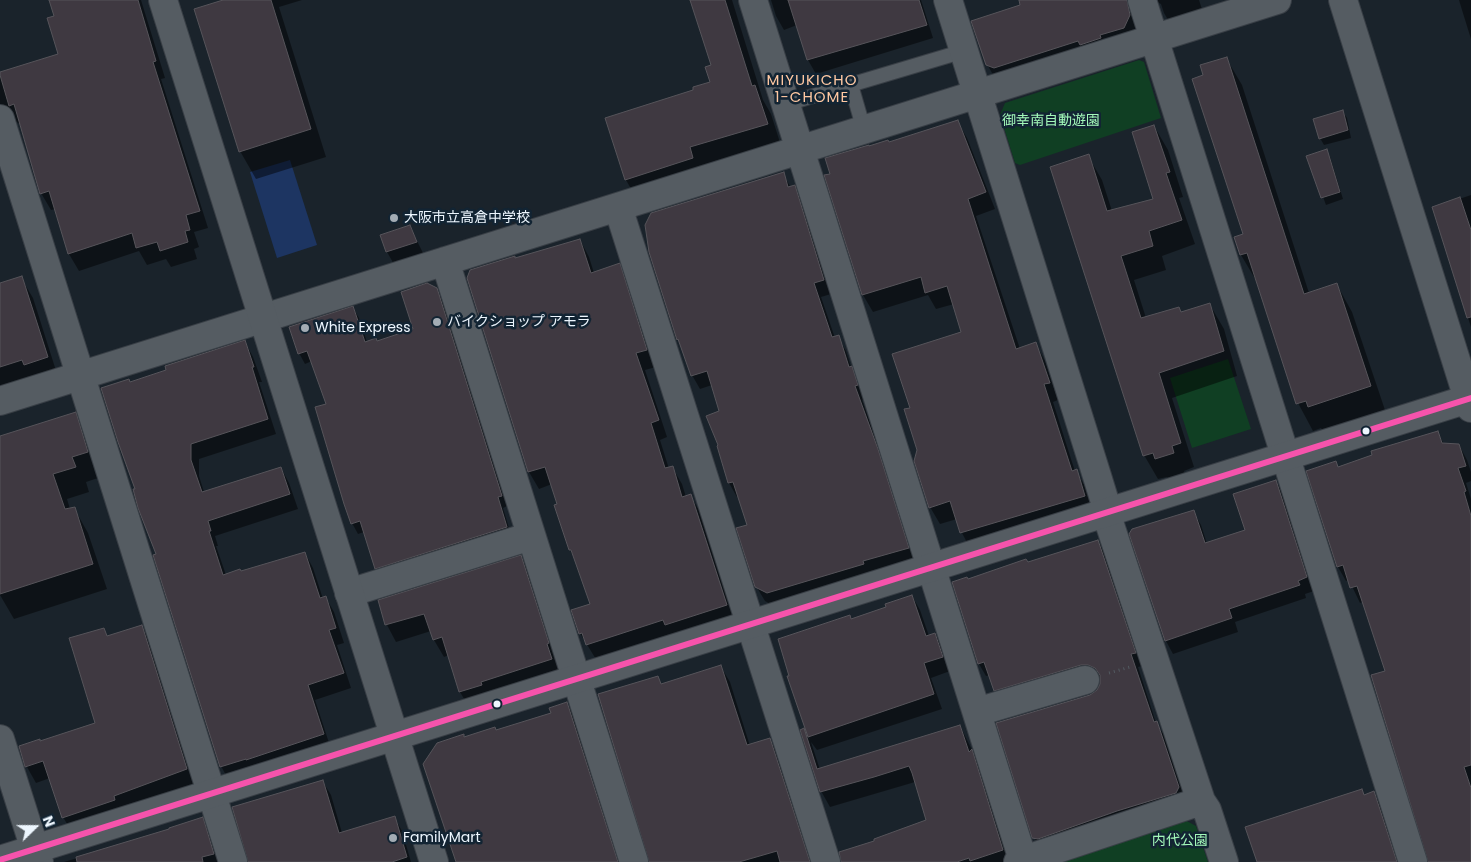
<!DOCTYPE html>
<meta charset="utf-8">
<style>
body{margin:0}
#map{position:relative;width:1471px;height:862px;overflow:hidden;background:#1a232b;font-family:Poppins,sans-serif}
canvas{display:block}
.north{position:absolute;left:10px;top:802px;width:50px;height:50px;-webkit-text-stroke:4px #122433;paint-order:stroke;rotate:68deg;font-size:14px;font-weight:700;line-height:20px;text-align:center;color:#edf6fe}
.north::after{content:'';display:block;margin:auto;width:18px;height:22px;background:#edf6fe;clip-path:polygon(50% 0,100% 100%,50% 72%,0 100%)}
</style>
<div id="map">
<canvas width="1471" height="862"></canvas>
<div class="north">N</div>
</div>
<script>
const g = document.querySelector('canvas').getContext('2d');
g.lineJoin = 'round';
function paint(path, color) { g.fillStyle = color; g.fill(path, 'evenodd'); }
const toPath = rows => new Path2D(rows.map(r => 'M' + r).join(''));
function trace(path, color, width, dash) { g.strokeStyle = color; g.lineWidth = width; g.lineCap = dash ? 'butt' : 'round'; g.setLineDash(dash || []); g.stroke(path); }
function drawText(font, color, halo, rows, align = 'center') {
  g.font = font + ' Poppins,"Noto Sans JP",sans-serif'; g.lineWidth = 5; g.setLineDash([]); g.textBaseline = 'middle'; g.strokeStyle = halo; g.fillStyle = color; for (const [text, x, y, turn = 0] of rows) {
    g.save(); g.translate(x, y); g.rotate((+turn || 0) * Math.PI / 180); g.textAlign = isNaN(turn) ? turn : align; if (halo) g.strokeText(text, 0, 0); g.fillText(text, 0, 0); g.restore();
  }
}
paint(toPath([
 [1139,60,1144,62,1161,118,1020,165,1015,163,1000,115,1005,103],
 [1228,359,1251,429,1192,448,1170,378],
 [1183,819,1196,826,1208,862,1054,862]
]), '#103f23');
paint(toPath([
 [290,160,317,245,277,258,250,172]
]), '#1d3562');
paint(toPath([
 [50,0,141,0,165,78,161,79,208,228,194,232,199,247,194,249,197,259,171,267,166,259,147,265,139,251,79,271,69,254,55,209,51,210,41,193,20,124,15,121,0,124,0,73,60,54,55,17],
 [227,0,302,0,279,7,326,157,256,179,240,151],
 [691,0,732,0,763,100,771,114,783,152,642,208,626,180,606,119,695,91,711,82,712,66],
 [771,0,921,0,933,38,816,74,808,60,797,25,784,30,776,16],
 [1020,0,1199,0,1207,25,1174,30,1164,13,1161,4,1157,2,1139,33,997,82,987,64,1022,6],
 [1459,0,1471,0,1471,39,1462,10],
 [1226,58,1242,85,1309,293,1337,285,1352,312,1386,413,1325,434,1321,428,1313,431,1298,403,1257,282,1241,255,1245,234,1205,76],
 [1343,112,1347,118,1351,138,1324,145,1320,138],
 [957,121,967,138,995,209,976,216,1020,349,1036,344,1045,361,1058,400,1053,402,1071,459,1075,471,1076,471,1086,488,1094,513,971,550,962,533,957,519,940,524,930,507,912,409,963,333,954,304,936,309,928,295,873,312,863,295,826,176,831,174,869,147,889,144],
 [1154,126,1168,150,1183,197,1179,198,1195,244,1162,256,1166,270,1134,280,1146,318,1182,313,1210,305,1224,329,1237,376,1172,398,1194,467,1184,471,1187,477,1170,483,1167,477,1158,479,1144,455,1088,156,1102,180,1112,211,1155,200],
 [1326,150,1330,157,1343,199,1326,205,1308,156],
 [783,174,791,188,794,187,802,201,831,294,821,297,835,338,838,337,846,351,852,370,859,382,865,399,862,400,885,464,916,562,776,607,765,601,756,586,748,525,739,496,737,497,729,483,720,412,712,385,700,389,692,375,683,348,678,339,650,252],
 [1471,195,1471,327,1433,208],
 [410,227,425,257,395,266,387,252],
 [580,240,589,257,594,273,619,265,629,282,656,367,645,370,667,437,660,440,669,469,672,467,682,484,686,497,690,495,700,512,736,622,597,661,580,633,591,605,577,563,570,550,552,484,539,489,529,472,468,278,515,260],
 [21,278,33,298,58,377,0,391,0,285],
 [436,289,442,300,507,506,503,508,512,538,382,578,376,568,364,532,358,534,352,523,327,405,312,361,305,364,299,353,353,308,359,318,367,342,377,343,415,330],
 [245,342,253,357,262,382,259,382,276,434,199,459,199,476,204,492,281,468,289,483,298,509,215,536,218,546,216,546,226,575,241,573,305,553,313,568,323,599,326,598,334,612,344,643,337,645,351,688,315,700,331,749,229,781,221,766,136,490,130,383],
 [75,414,89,439,101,477,86,482,89,492,67,499,70,509,74,508,88,533,107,589,14,619,0,595,0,438],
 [1437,432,1444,444,1459,445,1467,460,1471,472,1471,481,1466,483,1471,499,1471,862,1429,862,1386,671,1364,601,1360,603,1349,580,1346,581,1338,567,1338,468],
 [1276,481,1283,494,1314,591,1305,594,1306,598,1235,622,1238,632,1173,654,1166,641,1193,511,1201,525,1207,544,1247,531],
 [1098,541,1105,554,1142,666,1138,667,1156,723,1164,735,1186,801,1041,850,1034,837,1090,696,1098,691,1101,684,1101,679,1096,677,1002,703,995,690,990,675,986,676,979,664,968,581],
 [521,557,530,574,558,661,556,661,561,676,470,709,460,692,449,655,444,657,434,640,431,631,396,642,387,625,379,601],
 [912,596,920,610,929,636,935,634,943,649,950,671,931,678,942,709,817,750,811,742,820,770,960,726,980,766,1010,862,842,862,876,841,928,821,915,782,830,807,821,791,803,730,810,740,789,677,852,620,888,608],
 [142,627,151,643,196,785,73,834,63,817,50,778,36,783,27,767,20,747,40,742,96,724,104,630,108,637],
 [721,667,730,682,750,746,770,740,779,756,813,862,650,862,658,678,662,685],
 [567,704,576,720,621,862,456,862,425,764,464,738,496,731,553,714],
 [323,782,331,795,342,833,394,817,402,831,411,862,249,862],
 [1361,790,1365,796,1374,793,1382,808,1399,862,1258,862],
 [202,819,210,833,219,862,64,862,171,830]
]), '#0007');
const building = toPath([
 [49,0,138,0,156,61,153,62,200,211,186,215,190,230,185,231,188,242,160,251,157,242,136,248,132,233,68,254,49,191,40,194,14,104,9,106,0,75,0,72,58,54,47,18,54,16,49,0],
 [223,0,271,0,311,129,239,152,194,9,223,0],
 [690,0,725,0,752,86,755,85,768,124,690,147,693,158,625,180,605,118,693,90,693,87,710,82,705,67,711,65,690,0],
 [788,0,919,0,927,25,807,60,788,0],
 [1019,0,1127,0,1130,15,1124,28,1100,35,1101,38,1080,45,1078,41,994,68,986,65,971,21,1020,5,1019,0],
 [1227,57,1304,294,1337,283,1371,386,1308,407,1306,401,1296,404,1247,253,1240,255,1234,237,1243,234,1192,79,1203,75,1200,65,1227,57],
 [1343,110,1348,130,1319,139,1313,119,1343,110],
 [958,120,986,192,968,199,1016,349,1036,342,1050,383,1044,384,1062,440,1072,471,1077,469,1085,496,960,533,950,501,929,508,914,461,917,450,904,409,910,408,892,354,961,332,947,286,925,293,921,277,862,295,824,175,830,174,825,158,869,145,869,146,888,140,889,142,958,120],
 [1154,125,1170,172,1166,173,1182,220,1149,231,1153,246,1121,256,1141,318,1179,307,1181,312,1210,303,1224,351,1159,373,1181,443,1172,446,1174,453,1155,459,1153,453,1143,456,1050,167,1089,154,1107,211,1153,199,1132,132,1154,125],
 [1327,149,1340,192,1321,198,1306,156,1327,149],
 [784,172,788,187,795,185,824,280,814,283,832,337,839,335,849,367,852,366,858,385,855,386,878,449,909,548,863,561,864,564,767,593,755,587,736,528,747,525,733,482,728,483,717,446,718,445,706,416,719,411,707,371,691,376,678,339,677,340,649,252,645,225,651,213,784,172],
 [1460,197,1471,230,1471,317,1467,318,1432,207,1460,197],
 [410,225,417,242,386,252,380,235,410,225],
 [580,239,591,273,620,263,647,350,636,353,659,420,651,423,665,468,673,466,682,497,691,494,727,605,665,625,663,620,586,645,582,633,579,634,571,610,590,604,571,550,569,550,554,505,557,504,545,467,528,472,467,278,470,270,515,256,515,258,580,239],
 [22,276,48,357,24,365,22,360,0,367,0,283,22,276],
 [427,283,437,288,502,496,498,497,507,527,375,569,360,521,351,524,344,504,315,407,326,404,307,351,298,354,289,327,353,306,365,342,376,338,377,341,413,329,401,292,427,283],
 [245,340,254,367,252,367,268,419,191,444,191,460,202,492,281,467,290,494,208,521,211,531,209,531,223,575,240,569,241,571,305,552,320,598,326,596,336,628,329,630,344,673,308,685,324,734,246,760,246,759,220,767,153,555,156,554,138,508,133,489,135,489,118,442,101,388,129,379,130,382,166,370,165,366,245,340],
 [76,412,88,452,72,457,76,467,53,474,65,509,75,507,93,564,0,594,0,436,76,412],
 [1438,431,1442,443,1459,444,1466,466,1458,468,1466,491,1464,492,1471,516,1471,765,1464,767,1471,788,1471,862,1428,862,1371,675,1385,671,1357,586,1350,588,1343,565,1337,567,1306,471,1336,461,1338,467,1372,455,1371,451,1438,431],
 [1276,480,1307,577,1298,581,1300,585,1229,609,1232,618,1165,641,1129,534,1132,529,1194,510,1205,543,1245,530,1233,494,1276,480],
 [1098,540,1136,653,1131,654,1154,722,1157,721,1179,787,1176,793,1117,811,1038,839,1032,838,996,723,1090,695,1097,690,1100,684,1100,675,1095,668,1088,665,1081,665,994,691,984,662,978,664,952,582,967,577,968,579,1026,559,1028,562,1098,540],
 [521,555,549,643,547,644,552,659,481,682,482,685,459,692,442,637,433,640,424,614,385,625,378,600,521,555],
 [912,595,926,636,935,633,943,657,924,663,934,694,808,737,787,676,789,676,778,639,850,615,851,619,886,607,885,604,912,595],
 [142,625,187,769,114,796,115,800,62,818,43,761,25,767,19,746,40,739,40,741,95,723,69,638,104,628,107,636,142,625],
 [721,665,747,745,770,738,810,862,780,862,777,851,739,862,649,862,598,694,658,676,661,684,721,665],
 [567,702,618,862,456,862,423,764,437,743,464,734,464,737,495,727,496,730,551,713,549,708,567,702],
 [960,725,969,752,972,749,1003,850,970,861,969,858,957,862,841,862,839,852,874,841,874,839,926,820,912,773,909,766,874,777,820,792,800,730,804,728,817,769,960,725],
 [323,780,339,833,395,816,407,857,392,862,248,862,232,807,323,780],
 [1362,789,1364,795,1374,791,1397,862,1257,862,1245,827,1362,789],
 [203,817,214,854,202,857,203,862,77,862,76,857,169,829,169,828,203,817]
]);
paint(building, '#3f3941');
trace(building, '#56545a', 1);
const service = toPath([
 [851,85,864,130],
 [786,104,964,51]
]);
const minor = toPath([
 [753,0,1023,860],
 [948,0,1097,476,1105,502,1106,513,1201,801,1207,810,1224,862],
 [1142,0,1413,862],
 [0,119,233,862],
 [618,207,826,862],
 [445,261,634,862],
 [0,401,1277,0],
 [349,593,531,536],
 [977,712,1085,680],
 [0,739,39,862],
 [1018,862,1201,801]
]);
const tertiary = toPath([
 [163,0,434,862],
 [1343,0,1471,408],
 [0,860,1471,398]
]);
trace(service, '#393f46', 16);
trace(minor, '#393f46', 30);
trace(tertiary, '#393f46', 30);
trace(toPath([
 [1109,673,1130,667]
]), '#525a61', 3, [1, 4]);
trace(service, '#555c62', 14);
trace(minor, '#555c62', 28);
trace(tertiary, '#555c62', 28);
trace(toPath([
 [0,860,1471,398]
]), '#f653ac', 6);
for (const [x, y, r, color] of [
 [394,218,5,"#a3acb4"],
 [437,322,5,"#a3acb4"],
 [305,328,5,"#a3acb4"],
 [1366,431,4.5,"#edf6fe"],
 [497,704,4.5,"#edf6fe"],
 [393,838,5,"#a3acb4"]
]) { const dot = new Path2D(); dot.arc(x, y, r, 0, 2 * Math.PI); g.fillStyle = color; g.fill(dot); trace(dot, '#122433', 2); }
drawText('14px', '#a3f8b9', '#122433', [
 ["御幸南自動遊園",1051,121],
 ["内代公園",1180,841]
]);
drawText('14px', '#edf6fe', '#122433', [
 ["大阪市立高倉中学校",404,218],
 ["バイクショップ アモラ",447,322],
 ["White Express",315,328],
 ["FamilyMart",403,838]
], 'left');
g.letterSpacing = '1px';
drawText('15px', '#ffc8a2', '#122433', [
 ["MIYUKICHO",812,81],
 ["1-CHOME",812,98]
]);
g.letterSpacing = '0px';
</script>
